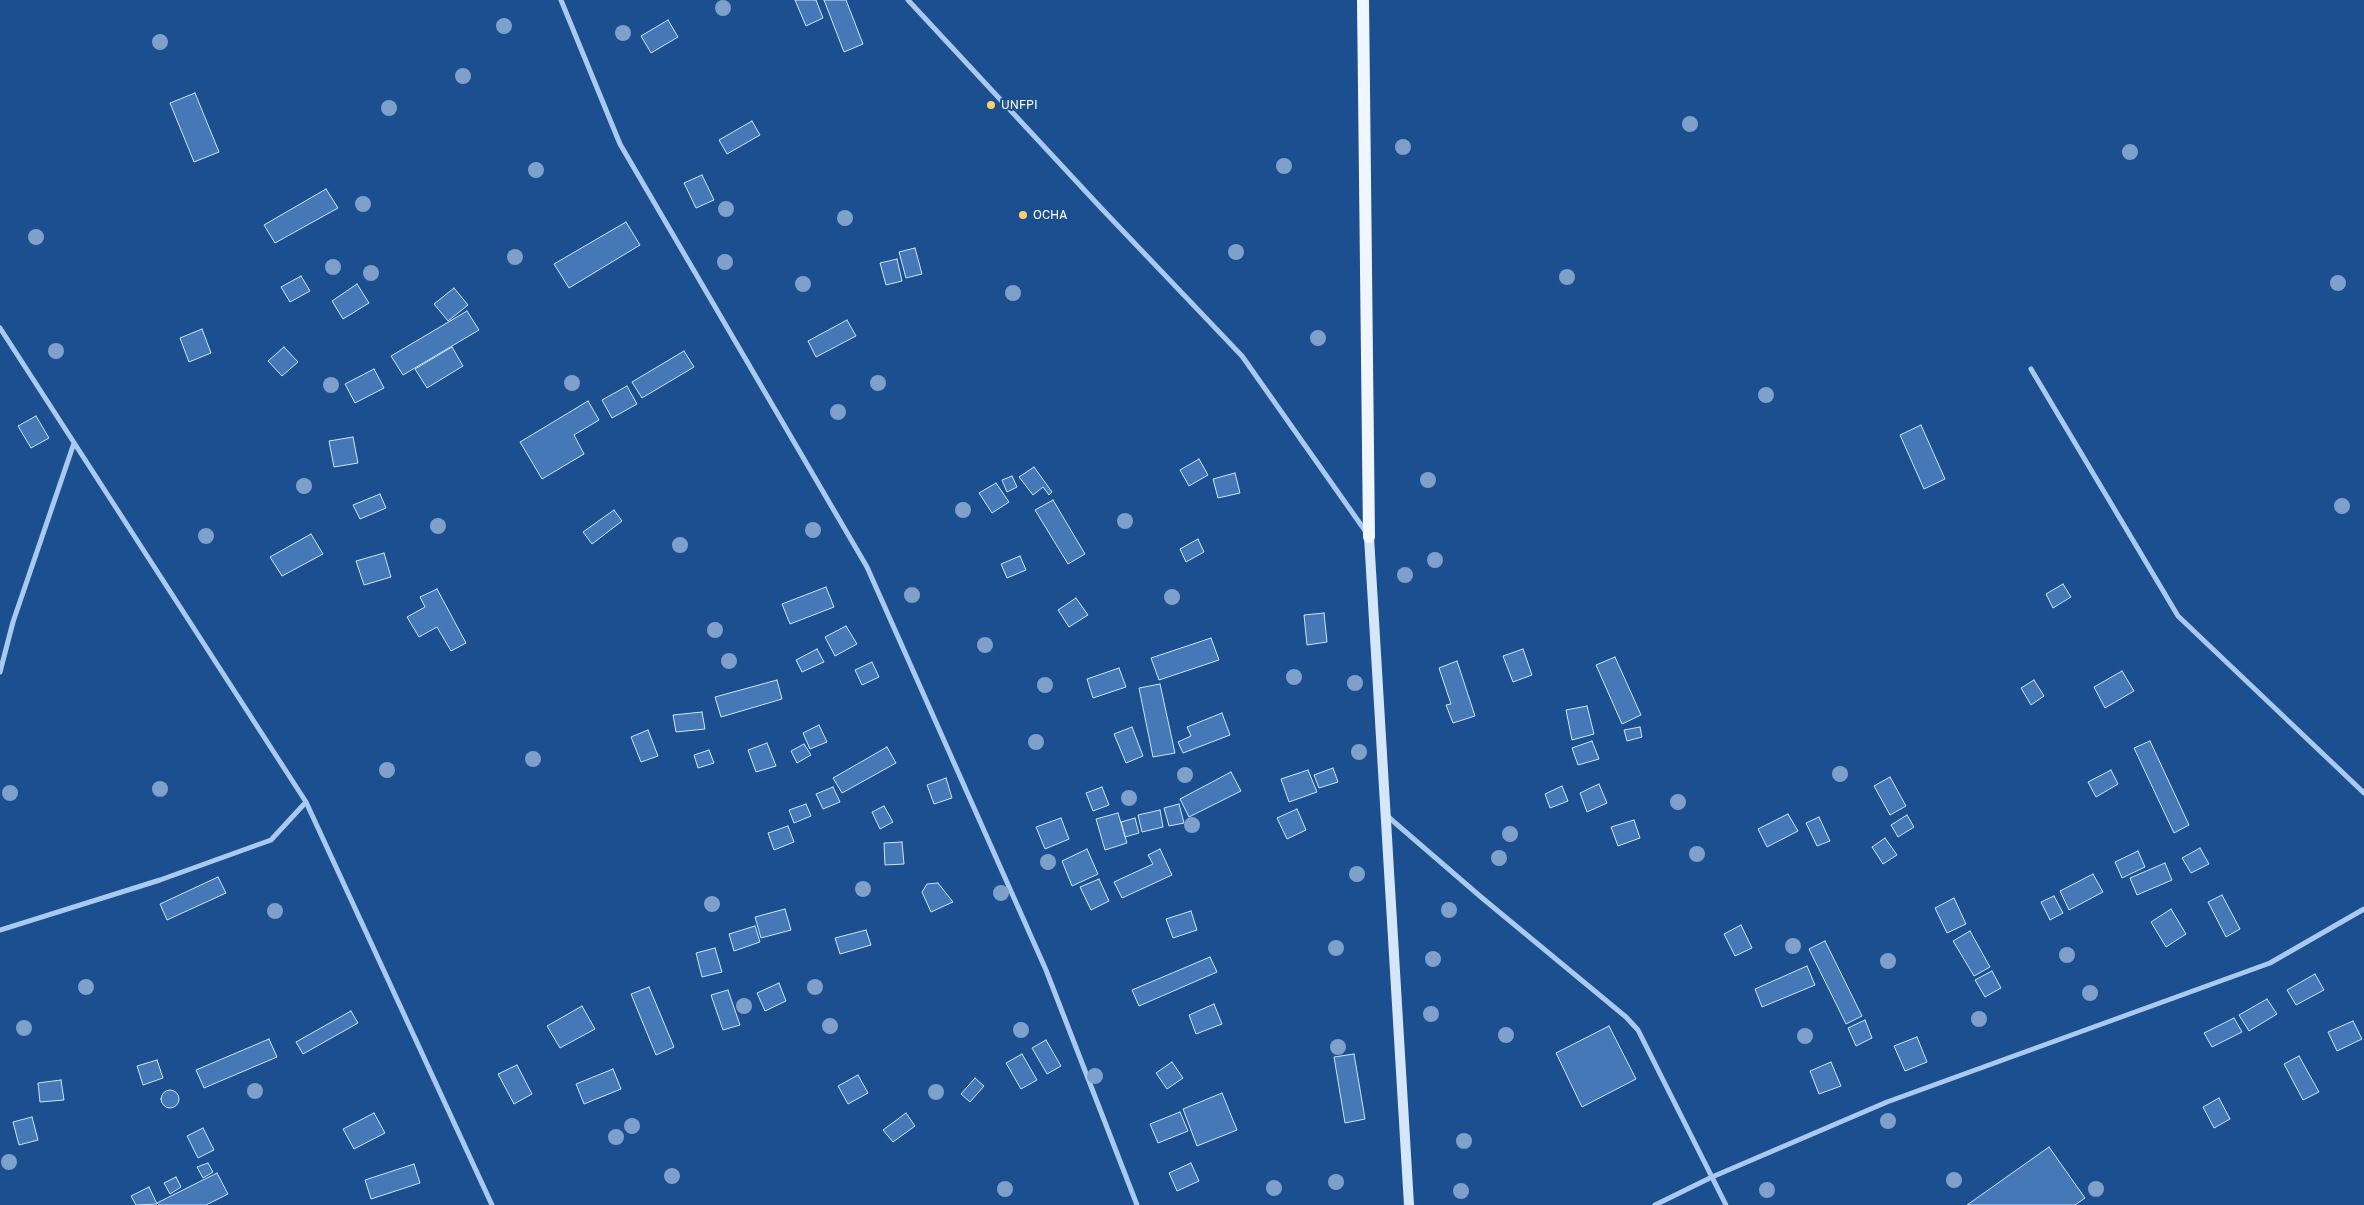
<!DOCTYPE html>
<style>
body{margin:0}
canvas{display:block;background:#1b4f8f}
</style>
<canvas width="2364" height="1205"></canvas>
<script>
const g = document.querySelector('canvas').getContext('2d');
g.lineJoin = 'round';
function paint(path, color) { g.fillStyle = color; g.fill(path, 'evenodd'); }
const toPath = rows => new Path2D(rows.map(r => 'M' + r).join(''));
function trace(path, color, width, dash) { g.strokeStyle = color; g.lineWidth = width; g.lineCap = dash ? 'butt' : 'round'; g.setLineDash(dash || []); g.stroke(path); }
function drawText(font, color, halo, rows, align = 'center') {
  g.font = font + ' "Golos Text",sans-serif'; g.lineWidth = 4; g.setLineDash([]); g.textBaseline = 'middle'; g.strokeStyle = halo; g.fillStyle = color; for (const [text, x, y, turn = 0] of rows) {
    g.save(); g.translate(x, y); g.rotate((+turn || 0) * Math.PI / 180); g.textAlign = isNaN(turn) ? turn : align; if (halo) g.strokeText(text, 0, 0); g.fillText(text, 0, 0); g.restore();
  }
}
const building = toPath([
 [795,0,816,0,823,18,806,26,795,0],
 [824,0,846,0,863,44,844,52,824,0],
 [668,20,678,37,651,53,641,36,668,20],
 [195,93,219,152,194,162,170,103,195,93],
 [752,121,760,135,727,154,719,140,752,121],
 [702,175,714,200,696,208,684,183,702,175],
 [326,189,338,208,275,243,264,225,326,189],
 [626,222,640,245,569,288,554,264,626,222],
 [915,248,922,274,906,278,899,252,915,248],
 [897,259,902,281,886,285,880,263,897,259],
 [301,276,310,291,290,302,281,287,301,276],
 [357,284,369,303,343,319,332,301,357,284],
 [454,288,468,305,448,321,434,304,454,288],
 [467,311,479,330,403,375,391,356,467,311],
 [847,320,856,336,816,357,808,341,847,320],
 [202,329,211,353,189,362,180,338,202,329],
 [284,347,298,362,282,376,268,361,284,347],
 [452,347,463,366,427,388,415,369,452,347],
 [684,351,694,367,642,398,632,382,684,351],
 [374,369,384,388,355,403,345,384,374,369],
 [627,386,637,404,612,418,602,400,627,386],
 [588,401,599,420,574,435,584,454,542,479,520,442,588,401],
 [36,416,49,438,31,448,18,426,36,416],
 [1921,425,1945,479,1924,489,1900,435,1921,425],
 [353,437,358,463,334,467,329,441,353,437],
 [1199,459,1208,475,1189,486,1180,470,1199,459],
 [1034,467,1052,492,1049,495,1043,487,1033,495,1019,477,1034,467],
 [1235,473,1240,493,1218,498,1213,479,1235,473],
 [1012,476,1017,487,1007,492,1002,480,1012,476],
 [996,483,1009,502,992,513,979,493,996,483],
 [380,494,386,508,360,519,353,505,380,494],
 [1053,500,1085,554,1068,564,1035,510,1053,500],
 [614,510,622,521,592,544,583,532,614,510],
 [311,534,323,554,282,576,270,557,311,534],
 [1198,539,1204,552,1186,562,1180,549,1198,539],
 [384,553,391,577,364,585,356,561,384,553],
 [1020,556,1026,570,1007,578,1001,564,1020,556],
 [2063,584,2071,597,2053,608,2046,594,2063,584],
 [826,587,834,607,790,624,782,604,826,587],
 [437,589,466,643,451,651,437,627,419,637,407,617,425,607,420,597,437,589],
 [1076,598,1088,615,1069,627,1058,610,1076,598],
 [1324,613,1327,642,1307,645,1304,615,1324,613],
 [846,626,857,644,835,656,825,637,846,626],
 [1211,638,1219,660,1159,680,1151,658,1211,638],
 [817,649,824,662,802,672,796,660,817,649],
 [1523,649,1532,675,1513,682,1503,656,1523,649],
 [1615,657,1641,715,1622,724,1596,665,1615,657],
 [1457,661,1475,716,1453,723,1446,705,1451,704,1439,668,1457,661],
 [872,662,879,677,862,685,855,670,872,662],
 [1119,668,1126,687,1093,698,1087,679,1119,668],
 [2122,671,2134,691,2105,708,2094,687,2122,671],
 [777,680,782,699,721,717,715,697,777,680],
 [2034,680,2044,696,2031,705,2021,688,2034,680],
 [1160,684,1175,753,1153,757,1139,688,1160,684],
 [1587,706,1594,734,1572,740,1566,710,1587,706],
 [702,712,705,729,676,732,673,715,702,712],
 [1222,713,1230,735,1183,753,1178,742,1191,736,1187,727,1222,713],
 [819,725,827,742,810,749,803,733,819,725],
 [1132,727,1143,756,1126,763,1114,734,1132,727],
 [1640,727,1642,737,1627,741,1624,730,1640,727],
 [648,730,658,756,641,762,631,737,648,730],
 [1592,741,1599,759,1578,765,1572,748,1592,741],
 [2150,741,2189,825,2174,833,2134,748,2150,741],
 [767,743,776,766,756,772,748,750,767,743],
 [804,744,811,755,797,763,791,751,804,744],
 [887,747,896,763,842,793,833,778,887,747],
 [709,750,714,763,698,768,694,755,709,750],
 [1333,768,1338,782,1319,788,1314,775,1333,768],
 [1308,770,1317,792,1289,802,1281,779,1308,770],
 [2111,770,2118,784,2096,797,2088,782,2111,770],
 [1231,772,1241,791,1189,817,1180,799,1231,772],
 [1890,777,1906,806,1890,815,1874,786,1890,777],
 [946,778,952,798,934,804,927,785,946,778],
 [1599,784,1607,803,1587,812,1580,793,1599,784],
 [1562,786,1568,801,1550,808,1545,794,1562,786],
 [833,787,840,802,823,809,816,794,833,787],
 [1102,787,1109,805,1093,811,1086,793,1102,787],
 [806,804,811,816,794,823,789,810,806,804],
 [1179,804,1184,823,1169,826,1164,808,1179,804],
 [884,806,893,822,880,829,872,812,884,806],
 [1297,809,1306,830,1287,839,1277,818,1297,809],
 [1160,810,1163,827,1142,832,1138,815,1160,810],
 [1118,813,1127,843,1105,850,1096,819,1118,813],
 [1788,814,1798,831,1767,847,1758,829,1788,814],
 [1907,815,1914,827,1898,837,1891,825,1907,815],
 [1819,817,1830,841,1817,846,1806,823,1819,817],
 [1061,818,1069,839,1045,849,1036,827,1061,818],
 [1135,818,1139,833,1125,837,1121,822,1135,818],
 [1634,820,1640,838,1618,846,1611,827,1634,820],
 [788,826,794,842,774,850,768,833,788,826],
 [1885,838,1897,855,1883,864,1872,847,1885,838],
 [902,842,904,864,885,865,884,843,902,842],
 [2200,848,2209,864,2191,873,2182,858,2200,848],
 [1087,849,1098,874,1072,886,1062,861,1087,849],
 [1160,849,1172,875,1122,898,1114,882,1153,864,1148,855,1160,849],
 [2138,851,2145,867,2122,878,2115,862,2138,851],
 [2165,863,2172,880,2137,895,2130,878,2165,863],
 [2093,874,2103,892,2069,910,2060,891,2093,874],
 [218,877,226,893,167,920,160,904,218,877],
 [1099,879,1109,901,1091,910,1080,887,1099,879],
 [938,883,953,902,931,912,922,892,927,884,938,883],
 [2222,895,2240,929,2226,937,2208,902,2222,895],
 [2054,896,2063,913,2050,920,2041,902,2054,896],
 [1954,898,1966,924,1947,933,1935,908,1954,898],
 [785,909,791,930,761,938,755,917,785,909],
 [2171,909,2186,934,2166,947,2151,922,2171,909],
 [1191,911,1197,930,1173,938,1166,919,1191,911],
 [1741,925,1752,948,1735,956,1724,934,1741,925],
 [755,926,760,942,734,951,729,934,755,926],
 [866,930,871,945,840,954,835,938,866,930],
 [1970,931,1990,967,1974,976,1953,941,1970,931],
 [1825,941,1862,1016,1846,1024,1809,949,1825,941],
 [715,948,722,972,702,977,696,953,715,948],
 [1210,957,1217,972,1139,1006,1132,990,1210,957],
 [1807,966,1815,985,1762,1007,1755,989,1807,966],
 [1992,971,2001,988,1985,997,1975,980,1992,971],
 [2315,974,2324,990,2296,1005,2287,990,2315,974],
 [779,983,786,1001,765,1011,757,993,779,983],
 [649,987,674,1047,656,1055,631,994,649,987],
 [728,990,740,1025,723,1030,711,995,728,990],
 [2267,999,2277,1014,2249,1031,2239,1015,2267,999],
 [1214,1004,1222,1024,1196,1034,1189,1015,1214,1004],
 [582,1006,595,1029,560,1048,547,1026,582,1006],
 [351,1011,358,1023,303,1054,296,1042,351,1011],
 [2234,1018,2242,1032,2212,1047,2204,1033,2234,1018],
 [1865,1020,1872,1038,1856,1046,1848,1028,1865,1020],
 [2353,1021,2362,1039,2337,1051,2328,1032,2353,1021],
 [1609,1026,1636,1079,1582,1107,1556,1053,1609,1026],
 [1917,1037,1927,1062,1905,1071,1894,1046,1917,1037],
 [269,1039,277,1057,204,1088,196,1070,269,1039],
 [1046,1040,1061,1066,1047,1074,1032,1048,1046,1040],
 [1022,1054,1037,1080,1021,1089,1006,1063,1022,1054],
 [1354,1054,1365,1119,1345,1123,1334,1057,1354,1054],
 [2299,1056,2319,1092,2303,1100,2284,1064,2299,1056],
 [157,1060,163,1078,143,1085,137,1066,157,1060],
 [1172,1062,1183,1078,1167,1089,1156,1073,1172,1062],
 [1831,1062,1841,1086,1819,1094,1810,1071,1831,1062],
 [517,1065,532,1094,514,1104,498,1074,517,1065],
 [613,1069,621,1089,584,1104,576,1084,613,1069],
 [858,1075,868,1093,848,1104,838,1086,858,1075],
 [975,1078,984,1086,970,1102,961,1094,975,1078],
 [61,1080,64,1100,40,1102,38,1083,61,1080],
 '161 1099a9 9 0 1 1 18 0a9 9 0 1 1-18 0Z',
 [1222,1093,1237,1130,1197,1146,1183,1109,1222,1093],
 [2219,1098,2230,1119,2214,1128,2203,1107,2219,1098],
 [1180,1112,1188,1131,1158,1143,1150,1124,1180,1112],
 [374,1113,385,1133,354,1149,343,1129,374,1113],
 [906,1113,915,1126,893,1142,883,1130,906,1113],
 [32,1117,38,1140,19,1145,13,1122,32,1117],
 [203,1128,214,1150,198,1158,187,1136,203,1128],
 [2049,1147,2085,1198,2075,1205,1967,1205,2049,1147],
 [208,1163,213,1172,203,1178,197,1167,208,1163],
 [1191,1163,1199,1181,1177,1191,1169,1173,1191,1163],
 [414,1164,420,1183,371,1199,365,1180,414,1164],
 [217,1173,228,1194,206,1205,159,1205,157,1203,217,1173],
 [176,1177,181,1187,170,1194,164,1183,176,1177],
 [149,1187,157,1204,136,1205,131,1196,149,1187]
]);
paint(building, '#4478b7');
trace(building, '#cfe3fa', 1);
trace(toPath([
 [561,0,620,144,867,567,1046,970,1137,1205],
 [908,0,1102,209,1242,356,1366,532],
 [0,328,306,802,492,1205],
 [2031,369,2178,616,2364,793],
 [0,672,13,622,74,443],
 [1386,815,1481,897,1626,1017,1638,1030,1726,1205],
 [0,930,160,880,271,840,306,802],
 [1655,1205,1712,1177,1887,1102,2270,963,2364,909]
]), '#a9c9ee', 5);
trace(toPath([
 [1369,537,1409,1205]
]), '#d6e6fa', 10);
trace(toPath([
 [1363,0,1369,537]
]), '#f0f6ff', 12);
g.fillStyle = '#7ea0ca';
for (const [x, y] of [
 [723,8],
 [504,26],
 [623,33],
 [160,42],
 [463,76],
 [389,108],
 [1690,124],
 [1403,147],
 [2130,152],
 [1284,166],
 [536,170],
 [363,204],
 [726,209],
 [845,218],
 [36,237],
 [1236,252],
 [515,257],
 [725,262],
 [333,267],
 [371,273],
 [1567,277],
 [2338,283],
 [803,284],
 [1013,293],
 [1318,338],
 [56,351],
 [572,383],
 [878,383],
 [331,385],
 [1766,395],
 [838,412],
 [1428,480],
 [304,486],
 [2342,506],
 [963,510],
 [1125,521],
 [438,526],
 [813,530],
 [206,536],
 [680,545],
 [1435,560],
 [1405,575],
 [912,595],
 [1172,597],
 [715,630],
 [985,645],
 [729,661],
 [1294,677],
 [1355,683],
 [1045,685],
 [1036,742],
 [1359,752],
 [533,759],
 [387,770],
 [1840,774],
 [1185,775],
 [160,789],
 [10,793],
 [1129,798],
 [1678,802],
 [1192,825],
 [1510,834],
 [1697,854],
 [1499,858],
 [1048,862],
 [1357,874],
 [863,889],
 [1001,893],
 [712,904],
 [1449,910],
 [275,911],
 [1793,946],
 [1336,948],
 [2067,955],
 [1433,959],
 [1888,961],
 [86,987],
 [815,987],
 [2090,993],
 [744,1006],
 [1431,1014],
 [1979,1019],
 [830,1026],
 [24,1028],
 [1021,1030],
 [1506,1035],
 [1805,1036],
 [1338,1047],
 [1095,1076],
 [255,1091],
 [936,1092],
 [1888,1121],
 [632,1126],
 [616,1137],
 [1464,1141],
 [9,1162],
 [672,1176],
 [1954,1180],
 [1336,1182],
 [1274,1188],
 [1005,1189],
 [2096,1189],
 [1767,1190],
 [1461,1191]
]) { g.beginPath(); g.arc(x, y, 8, 0, 2 * Math.PI); g.fill(); }
for (const [x, y, r, color] of [
 [991,105,5,"#ffd166"],
 [1023,215,5,"#ffd166"]
]) { const dot = new Path2D(); dot.arc(x, y, r, 0, 2 * Math.PI); g.fillStyle = color; g.fill(dot); trace(dot, '#1b4f8f', 2); }
drawText('12px', '#fff', '#1b4f8f', [
 ["UNFPI",1001,105],
 ["OCHA",1033,215]
], 'left');
</script>
